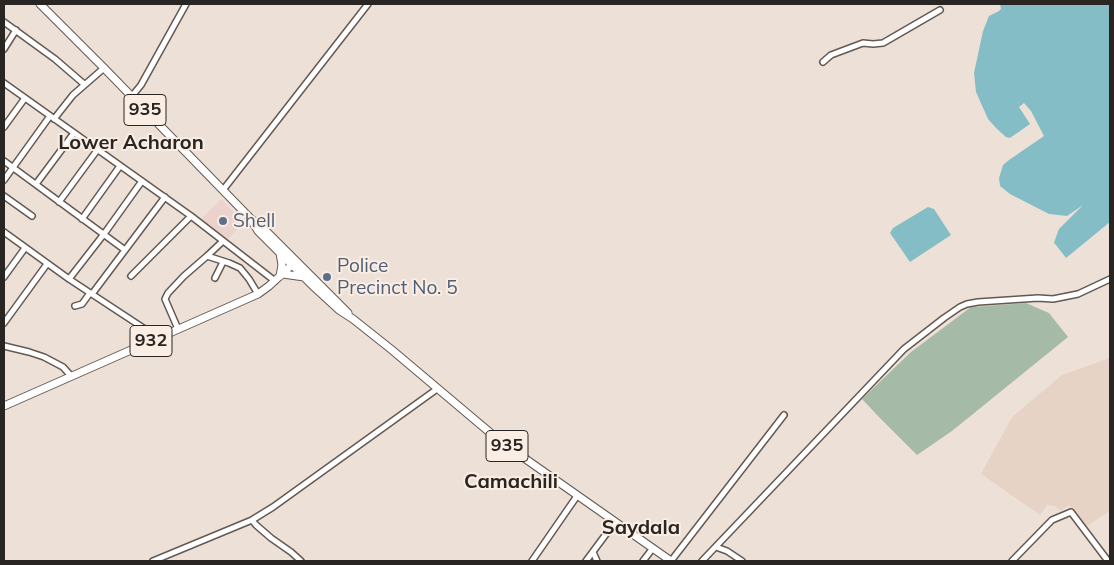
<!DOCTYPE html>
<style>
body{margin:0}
#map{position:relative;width:1114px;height:565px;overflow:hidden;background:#ede0d7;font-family:Mulish,sans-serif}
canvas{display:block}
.frame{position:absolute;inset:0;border:5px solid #292522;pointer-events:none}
</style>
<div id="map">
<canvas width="1114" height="565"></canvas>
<div class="frame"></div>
</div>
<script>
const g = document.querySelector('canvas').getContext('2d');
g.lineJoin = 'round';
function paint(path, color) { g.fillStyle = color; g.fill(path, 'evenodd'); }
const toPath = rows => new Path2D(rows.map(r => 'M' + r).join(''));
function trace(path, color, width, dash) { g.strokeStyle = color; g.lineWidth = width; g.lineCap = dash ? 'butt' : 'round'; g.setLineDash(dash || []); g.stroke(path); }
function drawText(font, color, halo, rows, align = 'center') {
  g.font = font + ' Mulish,sans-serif'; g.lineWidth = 4; g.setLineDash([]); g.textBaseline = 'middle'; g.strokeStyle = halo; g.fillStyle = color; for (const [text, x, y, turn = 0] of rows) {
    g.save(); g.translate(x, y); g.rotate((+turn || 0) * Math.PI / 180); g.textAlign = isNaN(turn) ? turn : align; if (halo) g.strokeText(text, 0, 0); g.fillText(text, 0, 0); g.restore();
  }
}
paint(toPath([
 [221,199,244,223,228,239,201,219]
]), '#ecd2cc');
paint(toPath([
 [1110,358,1110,511,1086,527,1069,505,1060,511,1055,506,1047,505,1040,515,981,474,1012,417,1062,375]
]), '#e6d3c6');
paint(toPath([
 [1026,303,1049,313,1068,337,952,431,917,455,877,415,862,399,911,352,971,307]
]), '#a6bba7');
paint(toPath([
 [1000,4,1110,4,1110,222,1066,258,1056,245,1054,243,1056,237,1059,229,1083,205,1067,216,1049,214,1010,194,1000,186,999,178,1003,165,1009,160,1044,136,1031,111,1024,103,1019,107,1030,124,1010,138,1006,137,997,129,988,119,976,92,974,73,983,31,989,16,999,11,1001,9],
 [928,207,934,209,951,235,910,262,890,233,893,228]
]), '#85bdc6');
const minor = toPath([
 [4,22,55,59,84,84],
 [4,49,16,30],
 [823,62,831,55,863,43,873,44,883,43,940,10],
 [4,83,191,216,275,281],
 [132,96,141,85,186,4],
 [54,119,73,95,104,68],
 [4,127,25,98],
 [4,161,125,250],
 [4,180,50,116],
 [36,184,74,133],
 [223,190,368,4],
 [4,196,32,216],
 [59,202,98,149],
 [82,219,120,166],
 [4,232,69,279,145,329,153,340],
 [223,241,207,256,229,263,240,268,249,279,258,294],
 [131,276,191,216],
 [4,277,25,248],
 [215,278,223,262],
 [69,279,104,234,142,181],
 [92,294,165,197],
 [75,306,82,304,90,293],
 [4,323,47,264],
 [178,329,165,299,168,293,184,276,207,256],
 [4,346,29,352,44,357,63,367,71,376],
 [252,520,256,525,271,538,291,552,301,561],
 [716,547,727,551,742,561],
 [593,552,597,561],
 [153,561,252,520,273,507,437,389],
 [532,561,577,496],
 [586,561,615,522],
 [643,561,653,548],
 [671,561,784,415],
 [702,561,904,349,944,318,960,307,967,304,978,302,1038,298,1053,299,1078,294,1110,279],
 [1012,561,1052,520,1071,512,1108,561]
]);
const major = toPath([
 [40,4,104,68,250,218,262,227,348,313],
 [250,218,258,231,314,287,339,310,353,319,392,350,500,441,671,561],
 [280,253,282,265,280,276],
 [283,274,304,277],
 [4,406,258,294,269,286,295,262]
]);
trace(minor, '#645952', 8);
trace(major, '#645952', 9);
trace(minor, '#fff', 5);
trace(major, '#fff', 7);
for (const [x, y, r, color] of [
 [223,221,5,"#5c6f8a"],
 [327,277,5,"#5c6f8a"]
]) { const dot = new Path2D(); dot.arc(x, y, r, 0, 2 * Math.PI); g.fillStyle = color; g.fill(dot); trace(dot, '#faede4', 2); }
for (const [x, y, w] of [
 [145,110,42],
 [151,341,42],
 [507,446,42]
]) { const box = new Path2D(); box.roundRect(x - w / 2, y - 15.5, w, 31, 4); g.fillStyle = '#faede4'; g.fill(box); trace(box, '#292522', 1); }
drawText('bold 18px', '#292522', null, [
 ["935",145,110],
 ["932",151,341],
 ["935",507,446]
]);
drawText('19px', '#4e5e75', '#faede4', [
 ["Shell",233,221],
 ["Police",337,266],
 ["Precinct No. 5",337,288]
], 'left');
drawText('bold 20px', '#292522', '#faede4', [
 ["Lower Acharon",131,143],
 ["Camachili",511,482],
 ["Saydala",641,528]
]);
</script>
